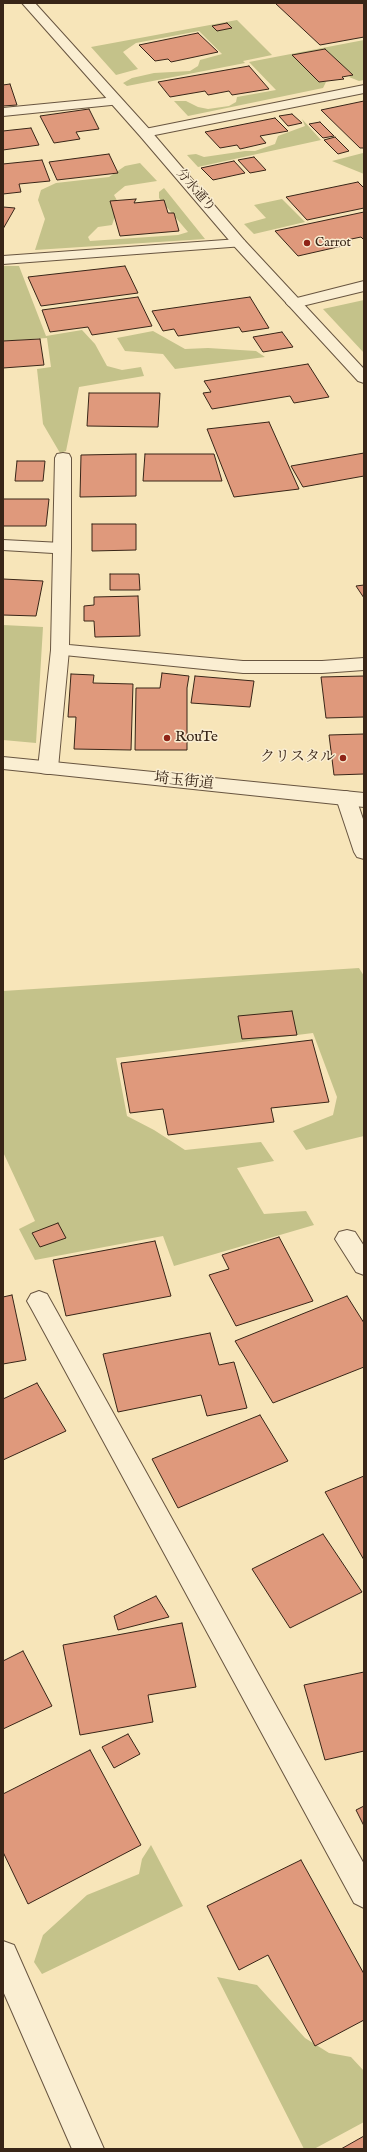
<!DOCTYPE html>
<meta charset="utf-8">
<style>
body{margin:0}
#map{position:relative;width:367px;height:2152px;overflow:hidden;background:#f7e5b9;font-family:"IM FELL English",serif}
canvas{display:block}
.frame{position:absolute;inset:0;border:4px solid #382517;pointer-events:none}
</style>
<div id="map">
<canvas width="367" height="2152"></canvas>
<div class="frame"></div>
</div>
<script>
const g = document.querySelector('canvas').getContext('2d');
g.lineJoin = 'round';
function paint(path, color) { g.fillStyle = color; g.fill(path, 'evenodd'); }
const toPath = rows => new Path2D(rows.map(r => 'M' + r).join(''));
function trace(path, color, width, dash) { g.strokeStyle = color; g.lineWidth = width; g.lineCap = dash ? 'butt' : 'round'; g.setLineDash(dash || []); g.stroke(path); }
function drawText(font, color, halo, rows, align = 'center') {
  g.font = font + ' "IM FELL English","Noto Serif JP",serif'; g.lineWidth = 3; g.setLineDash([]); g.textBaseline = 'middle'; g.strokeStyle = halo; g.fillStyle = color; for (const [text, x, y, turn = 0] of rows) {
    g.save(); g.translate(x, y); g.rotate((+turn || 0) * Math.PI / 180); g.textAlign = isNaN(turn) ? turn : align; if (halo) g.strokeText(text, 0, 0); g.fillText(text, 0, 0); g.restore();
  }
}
paint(toPath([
 [237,20,272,55,243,61,245,63,127,86,123,83,132,78,154,73,190,71,198,66,200,60,222,54,199,31,136,43,123,52,138,69,116,75,91,47],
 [364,40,364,80,359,81,349,77,352,75,325,49,293,55,319,82,326,82,323,88,188,116,174,101,186,101,198,107,208,109,229,106,236,102,237,97,276,90,249,62],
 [302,119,321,140,198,167,187,155,196,154,204,157,245,151,255,151,275,144,278,136,305,126],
 [363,153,364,174,332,161],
 [140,163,157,181,125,186,114,195,119,204,112,225,98,227,88,237,90,241,178,235,188,232,159,198,159,192,164,188,205,239,35,250,45,219,38,200,41,190,56,183,109,177,125,166],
 [282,199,305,222,254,234,244,224,266,218,254,205],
 [3,266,19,266,46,336,82,330,95,344,107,366,122,370,141,367,144,376,79,387,66,451,60,453,43,424,37,369,51,367,47,338,3,341],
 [364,300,364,353,323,309],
 [153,331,185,349,208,348,256,351,265,357,175,369,163,354,125,351,117,338],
 [3,625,43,627,36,743,3,740],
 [359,968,364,976,364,1136,306,1150,293,1131,333,1115,337,1097,313,1033,116,1058,127,1116,154,1130,185,1150,261,1142,274,1161,237,1168,264,1214,306,1211,314,1225,174,1266,163,1236,35,1260,19,1229,35,1221,3,1152,3,991],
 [151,1845,183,1906,42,1974,34,1962,43,1935,87,1895,139,1874,142,1859],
 [217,1977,257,1985,305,2038,329,2053,351,2057,364,2071,364,2122,314,2149,304,2149]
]), '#c4c28a');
const building = toPath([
 [275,3,364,3,364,37,320,45,275,3],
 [227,23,232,28,217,31,212,26,227,23],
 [198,33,218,52,171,62,168,59,155,61,139,45,198,33],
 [325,49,353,75,342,77,344,79,319,82,292,55,325,49],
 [249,66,269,89,232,95,229,91,208,95,205,91,170,97,158,82,249,66],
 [10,84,17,105,3,106,3,85,10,84],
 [364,101,364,148,360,148,321,110,364,101],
 [89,109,99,129,76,132,80,139,54,143,40,116,89,109],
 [292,114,302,123,288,126,279,116,292,114],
 [275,118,288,131,260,136,266,143,240,149,237,145,220,148,205,132,275,118],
 [320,122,334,136,323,138,309,124,320,122],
 [31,128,39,145,3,150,3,131,31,128],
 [335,137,349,151,338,154,324,140,335,137],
 [109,154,118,173,57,180,49,162,109,154],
 [254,157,266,170,250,173,238,160,254,157],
 [42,160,50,181,19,184,21,192,3,194,3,164,42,160],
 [234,161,245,173,213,180,201,168,234,161],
 [358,182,364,188,364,208,307,220,286,197,358,182],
 [136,199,134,203,164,200,168,213,174,213,179,231,120,236,110,201,136,199],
 [3,207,15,208,3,229,3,207],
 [364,212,364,240,361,237,337,242,342,246,298,256,275,231,364,212],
 [125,266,138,293,41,306,28,277,125,266],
 [138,297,152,326,92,335,88,327,50,332,42,310,138,297],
 [250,297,269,328,242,332,239,327,178,336,174,329,163,331,152,311,250,297],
 [282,332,293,347,263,352,253,337,282,332],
 [40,339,44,365,3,368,3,341,40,339],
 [308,364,329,397,294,403,290,396,212,409,203,393,211,392,204,381,308,364],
 [89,393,160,393,158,427,87,426,89,393],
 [269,422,299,489,234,497,207,429,269,422],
 [364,453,364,476,303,487,291,466,364,453],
 [136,454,136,496,80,497,81,455,136,454],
 [145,454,214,454,222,481,143,481,145,454],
 [17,461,45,461,43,481,15,481,17,461],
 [3,499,49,499,46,526,3,526,3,499],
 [92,524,136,524,136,550,92,551,92,524],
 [110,574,139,574,140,590,110,590,110,574],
 [3,579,43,581,36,616,3,615,3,579],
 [364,585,364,598,356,586,364,585],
 [138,596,140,636,95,637,94,621,84,621,84,606,94,605,94,597,138,596],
 [162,673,189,676,187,688,187,750,135,750,136,688,160,688,162,673],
 [71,674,94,675,93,683,133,684,131,750,74,749,76,717,68,717,71,674],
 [195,676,254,681,250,707,191,703,195,676],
 [364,676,364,717,326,718,321,677,364,676],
 [364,734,364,774,334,775,329,735,364,734],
 [292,1011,297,1035,242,1039,238,1016,292,1011],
 [312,1040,329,1102,271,1108,274,1122,168,1135,163,1109,130,1113,121,1063,312,1040],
 [58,1223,66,1238,40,1247,32,1233,58,1223],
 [279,1237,313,1301,236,1326,209,1275,229,1269,222,1255,279,1237],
 [155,1241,171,1296,66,1316,53,1260,155,1241],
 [12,1295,26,1360,3,1364,3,1297,12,1295],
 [347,1296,364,1323,364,1367,273,1403,235,1341,347,1296],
 [210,1333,219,1365,234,1362,247,1408,207,1416,201,1395,118,1412,103,1354,210,1333],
 [37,1383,66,1431,3,1460,3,1399,37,1383],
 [260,1415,288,1461,178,1508,152,1459,260,1415],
 [364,1476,364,1560,325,1492,364,1476],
 [323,1534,362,1592,290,1628,252,1569,323,1534],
 [156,1596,169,1617,118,1630,114,1616,156,1596],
 [182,1623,196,1687,148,1695,153,1722,80,1735,63,1645,182,1623],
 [23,1651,52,1706,3,1729,3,1661,23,1651],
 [364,1672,364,1751,325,1760,304,1685,364,1672],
 [128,1734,140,1754,114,1768,102,1747,128,1734],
 [90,1750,141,1845,28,1904,3,1852,3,1794,90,1750],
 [364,1806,364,1826,356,1810,364,1806],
 [301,1860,364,1974,364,2020,315,2046,268,1955,239,1970,207,1906,301,1860],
 [364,2136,364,2149,341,2149,364,2136]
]);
paint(building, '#df997c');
trace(building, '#382517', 1);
const service = toPath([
 [63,453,69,454,71,458,71,548,68,552,62,553,56,552,53,548,55,458,57,454,63,453],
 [60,644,66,646,69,650,58,768,55,773,48,774,41,773,38,768,51,650,54,646,60,644],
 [346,791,353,793,356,798,364,822,364,859,357,857,354,852,336,798,339,793,346,791]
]);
const minor = toPath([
 [364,85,364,93,145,137,138,133,145,129,364,85],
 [116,97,123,101,121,104,3,116,3,108,116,97],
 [239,239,244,240,246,243,244,246,3,264,3,256,239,239],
 [364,281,364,291,294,308,289,306,286,303,289,300,364,281],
 [3,540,62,543,68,544,71,548,69,645,243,661,322,661,364,658,364,670,322,673,243,673,54,654,51,650,53,553,3,550,3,540],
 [347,1230,355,1232,364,1246,364,1275,356,1272,335,1239,339,1232,347,1230],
 [39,1291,47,1294,364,1864,364,1908,354,1903,31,1308,27,1301,31,1294,39,1291],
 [3,1941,14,1945,104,2149,72,2149,3,1991,3,1941]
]);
const tertiary = toPath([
 [22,3,35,3,150,130,244,240,364,369,364,383,358,381,234,246,140,136,22,3],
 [3,757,364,793,364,807,3,769,3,757]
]);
trace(service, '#685540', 2);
trace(minor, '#685540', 2);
trace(tertiary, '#685540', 2);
paint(service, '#faeed2');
paint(minor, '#faeed2');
paint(tertiary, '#faeed2');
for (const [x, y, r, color] of [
 [307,243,4,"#8f2418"],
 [167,738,4,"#8f2418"],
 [343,758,4,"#8f2418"]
]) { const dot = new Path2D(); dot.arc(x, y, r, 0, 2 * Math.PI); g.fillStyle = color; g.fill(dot); trace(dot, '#faeed2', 1.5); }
drawText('13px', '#382517', '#faeed2', [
 ["分水通り",195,191,49]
]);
drawText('13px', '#382517', '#faeed2', [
 ["Carrot",315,243]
], 'left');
drawText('15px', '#382517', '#faeed2', [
 ["RouTe",175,738],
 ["クリスタル",335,758,"right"]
], 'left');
drawText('15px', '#382517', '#faeed2', [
 ["埼玉街道",184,782,6]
]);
</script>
